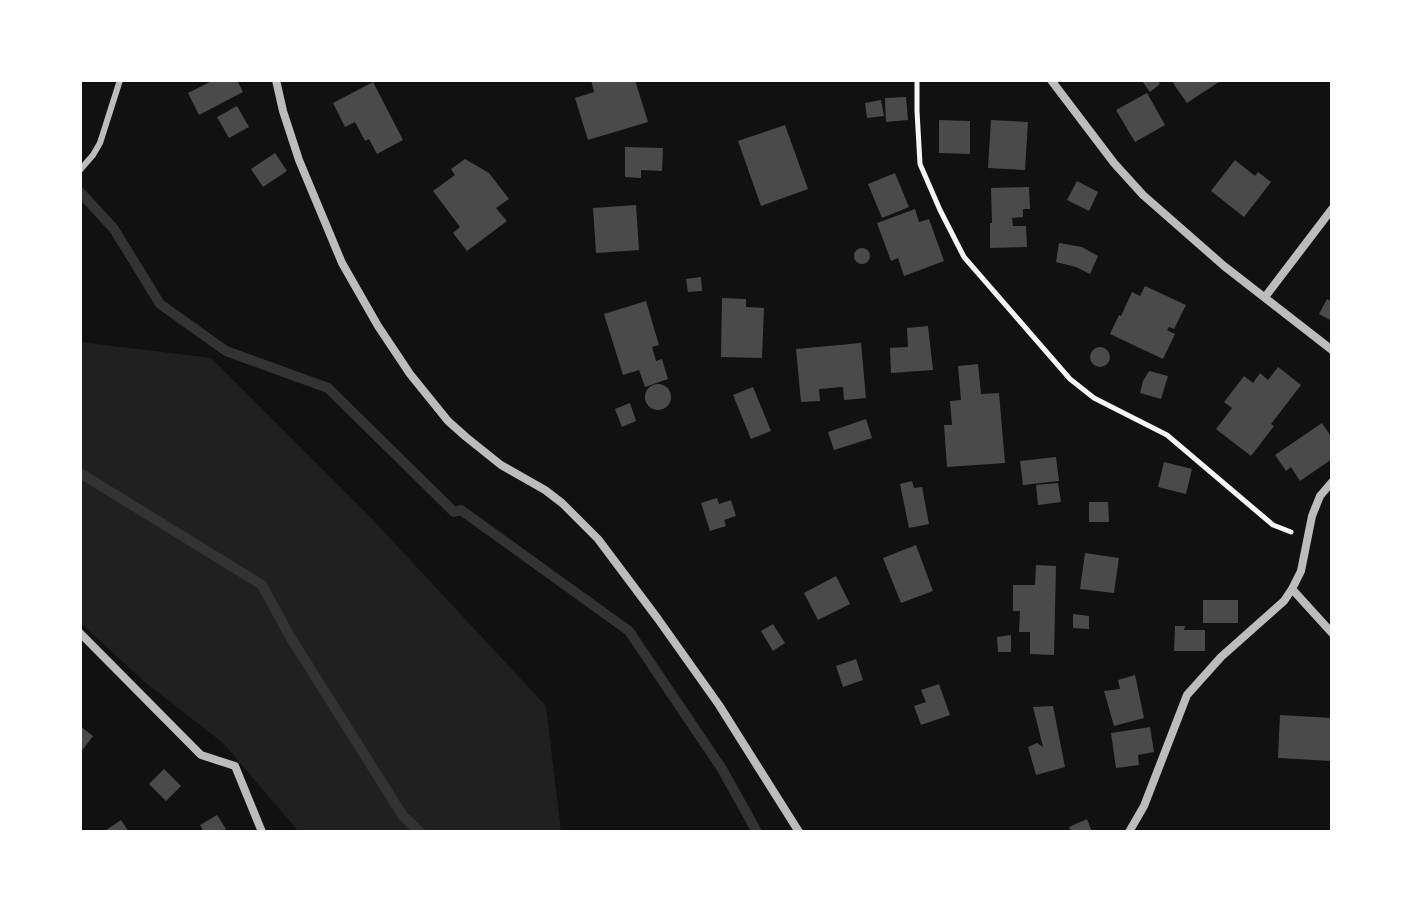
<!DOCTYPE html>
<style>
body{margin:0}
#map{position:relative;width:1412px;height:912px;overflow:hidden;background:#111;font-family:Mulish,sans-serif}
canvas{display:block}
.frame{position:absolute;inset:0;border:82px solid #fff;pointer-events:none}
</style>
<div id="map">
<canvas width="1412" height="912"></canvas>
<div class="frame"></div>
</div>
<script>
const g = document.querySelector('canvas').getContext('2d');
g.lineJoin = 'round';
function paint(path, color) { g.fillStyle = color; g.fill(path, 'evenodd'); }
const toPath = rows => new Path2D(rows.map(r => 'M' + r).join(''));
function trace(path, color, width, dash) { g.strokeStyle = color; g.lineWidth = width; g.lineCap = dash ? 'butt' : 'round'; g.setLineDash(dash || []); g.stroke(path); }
paint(toPath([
 [80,342,211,358,373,520,546,706,561,832,299,832,223,743,146,683,89,631,80,622]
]), '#202020');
trace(toPath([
 [80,192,114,229,160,304,226,351,328,388,454,512,461,510,629,631,722,769,757,832],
 [80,473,262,585,289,635,403,816,420,832]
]), '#333', 10);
paint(toPath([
 [214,80,237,80,243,92,199,115,188,93],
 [591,80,635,80,648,122,588,140,575,98,594,92],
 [1144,80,1157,80,1160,84,1150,92,1142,81],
 [1178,80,1222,80,1187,103,1173,83],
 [373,82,403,140,377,154,369,139,365,141,355,122,345,127,333,103],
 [1147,93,1165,125,1135,142,1116,110],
 [906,97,908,120,886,122,885,98],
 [881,100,884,116,867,118,865,103],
 [237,106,249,127,229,138,217,117],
 [939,120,970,121,970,154,939,153],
 [991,120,1028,122,1025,170,988,168],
 [785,125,808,189,761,206,738,141],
 [625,147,663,148,662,171,641,170,641,178,625,177],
 [275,153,287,171,263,187,251,169],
 [465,159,489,173,509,199,496,208,507,221,467,251,453,233,460,227,433,191,455,175,451,169],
 [1235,160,1255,176,1258,172,1271,182,1244,217,1211,191],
 [895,173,909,207,882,218,868,184],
 [1077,181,1098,192,1089,211,1067,200],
 [1029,187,1030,209,1023,209,1023,217,1012,218,1013,226,1026,226,1027,247,990,248,990,223,992,223,991,188],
 [636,205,639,250,596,253,593,208],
 [915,209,919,222,929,219,944,261,904,276,898,258,891,261,877,223],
 [1059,243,1082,247,1098,256,1090,274,1076,267,1056,262],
 '854 256a8 8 0 1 1 16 0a8 8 0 1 1-16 0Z',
 [701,277,702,291,688,292,686,279],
 [1145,286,1186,305,1174,329,1169,327,1167,330,1175,334,1163,359,1110,334,1119,315,1121,316,1132,292,1140,296],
 [722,298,746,299,746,307,764,308,762,358,721,357],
 [1327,299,1332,302,1332,321,1319,314],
 [646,301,659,345,652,347,656,361,662,359,668,379,645,387,639,370,623,375,604,314],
 [928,326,933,370,891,373,890,348,908,347,907,328],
 [861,343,866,398,844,400,843,387,819,389,820,401,801,402,796,349],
 '1090 357a10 10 0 1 1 20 0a10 10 0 1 1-20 0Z',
 [978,364,981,394,999,393,1005,463,947,467,944,425,952,425,950,401,961,400,958,366],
 [1278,367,1301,385,1271,424,1274,426,1251,456,1216,429,1232,408,1224,402,1244,376,1253,383,1260,373,1268,380],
 [1149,371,1168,376,1161,399,1140,393,1143,381],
 '645 397a13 13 0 1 1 26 0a13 13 0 1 1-26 0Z',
 [753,387,771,431,751,439,733,395],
 [630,403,636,421,622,427,615,409],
 [866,419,872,438,834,450,828,432],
 [1322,423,1332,438,1332,459,1300,481,1291,467,1286,471,1275,455],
 [1056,457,1059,481,1023,485,1020,461],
 [1164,462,1192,469,1186,494,1158,487],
 [912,481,914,488,922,487,929,524,909,528,900,484],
 [1058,483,1061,502,1038,505,1036,485],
 [717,498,719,504,731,500,736,516,724,520,726,526,710,531,701,503],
 [1089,502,1108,502,1109,522,1089,522],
 [916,545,933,591,901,603,883,558],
 [1085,553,1119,558,1114,593,1080,589],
 [1036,565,1056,566,1054,655,1030,654,1030,632,1019,632,1020,611,1013,611,1013,585,1035,585],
 [836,576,850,604,818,620,804,593],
 [1203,600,1238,600,1238,623,1203,623],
 [1073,614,1089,616,1089,629,1073,628],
 [773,624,785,643,773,651,761,631],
 [1175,626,1185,626,1184,630,1205,630,1205,651,1174,651],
 [1011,635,1011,652,998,652,997,637],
 [856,659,863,680,843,687,836,666],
 [1135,675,1144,718,1114,726,1104,691,1120,689,1118,680],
 [939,684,950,715,921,725,914,706,926,702,921,690],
 [1053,706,1065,767,1036,775,1028,747,1037,743,1043,747,1033,707],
 [1280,715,1332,718,1332,761,1278,758],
 [80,726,93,736,80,753],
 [1150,727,1154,752,1138,755,1139,765,1116,768,1111,733],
 [164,769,181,786,166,801,149,784],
 [217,815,226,829,221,832,204,832,200,825],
 [1087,819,1092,832,1071,832,1069,827],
 [121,820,129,832,103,832]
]), '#4a4a4a');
trace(toPath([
 [917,80,917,111,920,164,940,210,964,257,1070,379,1094,398,1167,435,1273,525,1291,532]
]), '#f5f5f5', 5);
trace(toPath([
 [80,170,93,155,100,143,120,80]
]), '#bcbcbc', 6);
trace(toPath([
 [276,80,283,111,299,160,342,263,378,326,410,374,448,421,466,437,501,465,545,490,562,503,598,539,658,619,719,705,799,832],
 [1051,80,1114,163,1143,195,1224,266,1332,350],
 [1265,297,1332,209],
 [1292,589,1332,633],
 [80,633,201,755,235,766,262,832],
 [1129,832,1144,806,1187,695,1221,657,1284,601,1292,589,1301,571,1312,516,1320,496,1332,482]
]), '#bcbcbc', 8);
</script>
